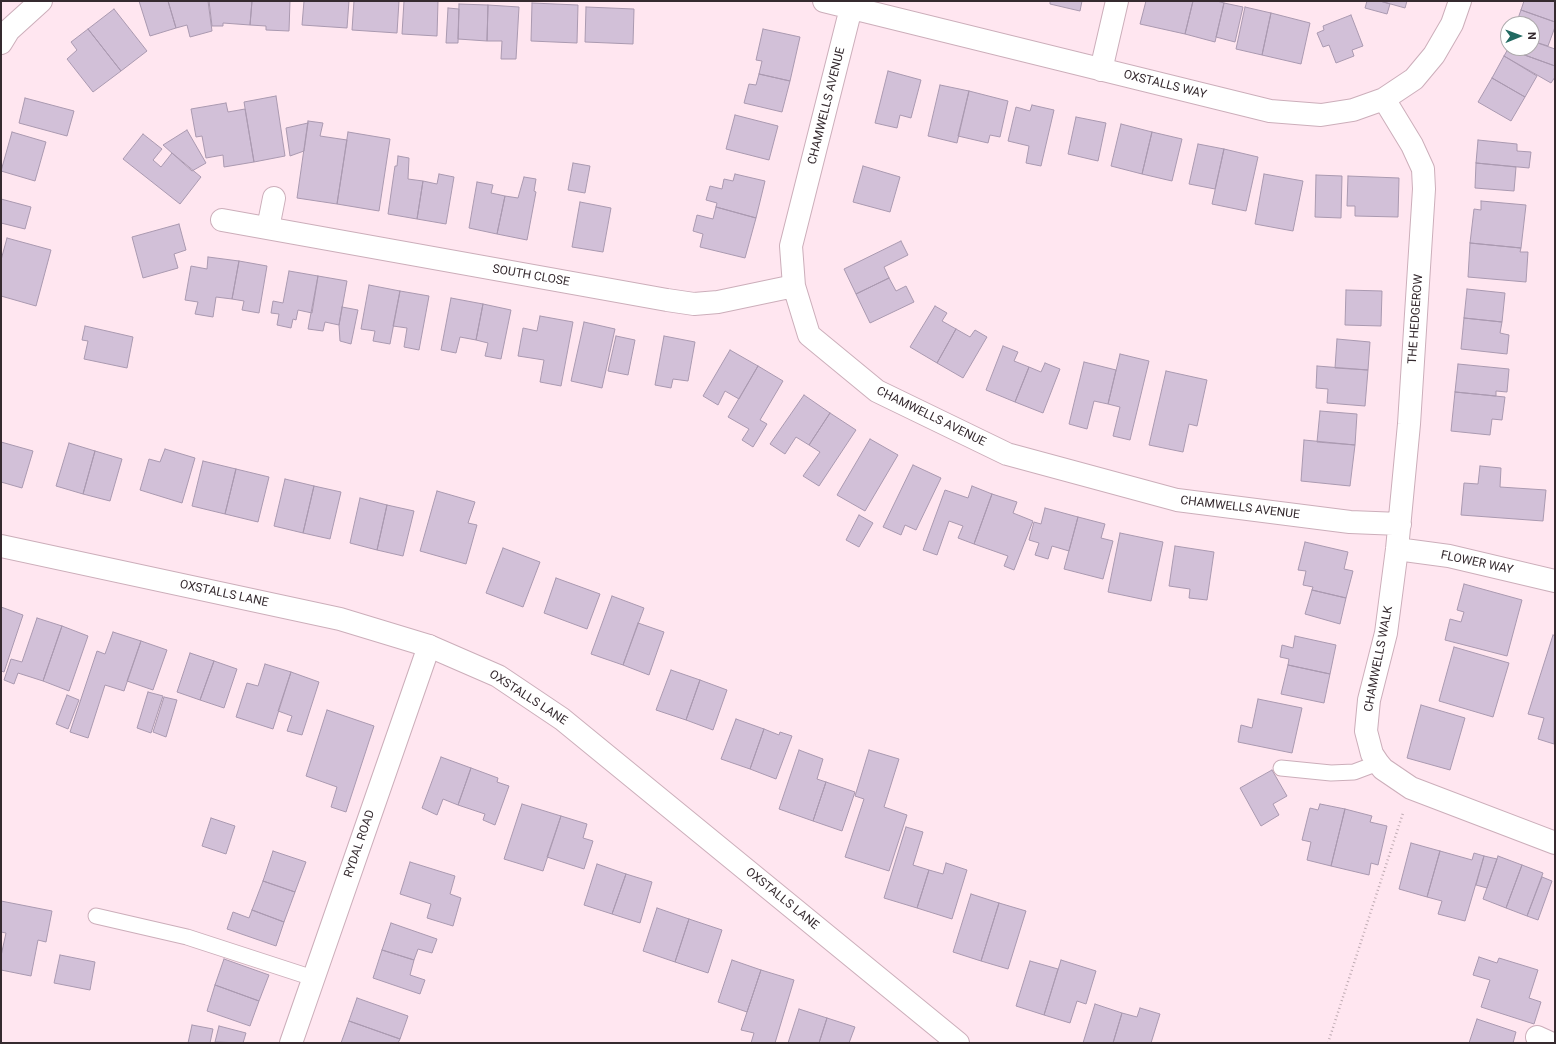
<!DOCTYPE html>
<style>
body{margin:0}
#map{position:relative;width:1556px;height:1044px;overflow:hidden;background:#ffe6f0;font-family:Roboto,sans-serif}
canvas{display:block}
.frame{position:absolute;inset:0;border:2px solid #352a2f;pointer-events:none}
.north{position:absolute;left:1500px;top:16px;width:40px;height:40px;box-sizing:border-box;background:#fff;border:1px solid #aeaaac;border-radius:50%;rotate:89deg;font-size:11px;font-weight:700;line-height:16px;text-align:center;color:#352a2f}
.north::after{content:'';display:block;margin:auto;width:14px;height:18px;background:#216961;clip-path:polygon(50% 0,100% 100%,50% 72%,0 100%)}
</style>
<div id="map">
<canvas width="1556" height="1044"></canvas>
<div class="frame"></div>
<div class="north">N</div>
</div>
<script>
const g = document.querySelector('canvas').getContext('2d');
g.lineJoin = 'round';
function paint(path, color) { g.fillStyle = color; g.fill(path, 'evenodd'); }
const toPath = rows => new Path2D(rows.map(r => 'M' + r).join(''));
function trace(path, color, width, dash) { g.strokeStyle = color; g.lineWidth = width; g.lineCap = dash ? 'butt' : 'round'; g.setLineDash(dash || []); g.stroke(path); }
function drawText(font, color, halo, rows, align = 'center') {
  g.font = font + ' Roboto,sans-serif'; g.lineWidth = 3; g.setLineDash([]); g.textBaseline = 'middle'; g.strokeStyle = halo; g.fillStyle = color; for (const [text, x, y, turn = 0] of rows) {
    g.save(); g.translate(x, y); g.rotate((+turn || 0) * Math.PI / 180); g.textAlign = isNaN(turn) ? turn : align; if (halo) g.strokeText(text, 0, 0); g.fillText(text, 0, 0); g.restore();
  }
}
const building = toPath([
 [139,1,168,1,176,28,150,36,139,1],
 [168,1,208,1,212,31,190,37,187,25,176,28,168,1],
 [209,1,252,1,250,25,223,23,223,26,212,26,209,1],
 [252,1,290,1,289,31,266,30,266,26,250,25,252,1],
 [304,1,349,1,347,28,302,25,304,1],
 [354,1,399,1,397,33,352,30,354,1],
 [404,1,438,1,437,36,402,34,404,1],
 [1050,1,1082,1,1080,11,1050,4,1050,1],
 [1146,1,1193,1,1185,34,1140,24,1146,1],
 [1193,1,1217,1,1224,3,1215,42,1185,34,1193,1],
 [1367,1,1380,1,1390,4,1387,14,1365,8,1367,1],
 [1380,1,1407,1,1405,8,1380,1],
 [1524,1,1555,1,1555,22,1521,10,1524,1],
 [532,3,578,5,577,43,531,41,532,3],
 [1224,3,1243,7,1235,42,1216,37,1224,3],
 [459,4,488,5,487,41,458,39,459,4],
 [488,5,519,7,516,59,501,59,502,41,487,41,488,5],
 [586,7,634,9,633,44,585,42,586,7],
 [1245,7,1271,13,1262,55,1236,49,1245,7],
 [448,8,459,9,458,43,446,43,448,8],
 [114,9,147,51,121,71,88,29,114,9],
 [1521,10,1555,22,1555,27,1548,46,1532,41,1532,24,1516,24,1521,10],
 [1271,13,1310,23,1301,64,1262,55,1271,13],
 [1351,15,1363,46,1352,50,1354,56,1336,63,1329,45,1323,47,1317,33,1324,30,1323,26,1351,15],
 [88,29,121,71,93,92,67,59,77,50,71,42,88,29],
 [763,29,800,37,790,81,759,74,762,61,756,60,763,29],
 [1532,41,1555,49,1555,66,1508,49,1532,48,1532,41],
 [1508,49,1555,66,1555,77,1551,83,1504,56,1508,49],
 [1504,56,1537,76,1525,97,1492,78,1504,56],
 [888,71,921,80,911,118,900,115,897,128,875,123,888,71],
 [759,74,790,81,782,112,744,103,749,84,756,85,759,74],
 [1492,78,1525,97,1511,121,1478,102,1492,78],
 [940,85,969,91,957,143,928,136,940,85],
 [969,91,1008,101,1000,137,990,135,988,143,958,136,969,91],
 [276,96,285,156,254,162,244,102,276,96],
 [25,98,74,111,67,136,19,123,25,98],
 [226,103,228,112,245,109,254,162,224,167,223,155,206,158,202,136,196,137,191,109,226,103],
 [1032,105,1054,110,1041,166,1026,163,1029,146,1008,141,1016,107,1030,111,1032,105],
 [735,115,778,126,769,160,726,149,735,115],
 [1076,117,1106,123,1098,161,1068,154,1076,117],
 [308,121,323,123,320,136,347,140,337,204,297,198,308,121],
 [308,123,304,151,290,156,286,128,308,123],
 [1121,124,1152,132,1142,174,1111,166,1121,124],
 [187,130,206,163,192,171,163,145,187,130],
 [12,132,46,142,35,181,1,171,12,132],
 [348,132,390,139,379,211,337,204,348,132],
 [1152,132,1182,139,1172,181,1142,174,1152,132],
 [143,134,162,149,153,160,161,167,172,153,201,177,180,204,123,159,143,134],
 [1478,140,1517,144,1517,151,1531,152,1529,168,1476,163,1478,140],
 [1198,144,1224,149,1215,189,1189,184,1198,144],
 [1224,149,1258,157,1246,211,1212,204,1224,149],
 [398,156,409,158,408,179,423,181,417,219,388,214,395,166,397,166,398,156],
 [573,163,590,166,585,193,568,190,573,163],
 [1476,163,1516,167,1514,191,1475,188,1476,163],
 [863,166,900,177,890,212,853,202,863,166],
 [439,174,454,177,446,224,417,219,423,181,437,184,439,174],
 [735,174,765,181,756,218,716,207,717,203,706,200,710,186,722,189,724,179,733,181,735,174],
 [1264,174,1303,181,1293,231,1255,224,1264,174],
 [1316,175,1342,176,1341,218,1315,217,1316,175],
 [1348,176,1399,178,1398,217,1355,216,1355,206,1347,206,1348,176],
 [524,177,536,179,534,191,536,192,527,240,497,234,505,196,518,198,524,177],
 [477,182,493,185,491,193,505,196,497,234,469,228,477,182],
 [1,199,31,207,25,229,1,223,1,199],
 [1481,201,1526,205,1521,248,1470,243,1474,209,1481,210,1481,201],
 [580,202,611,208,603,252,572,247,580,202],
 [716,207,756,218,745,258,700,247,703,234,693,231,697,215,713,219,716,207],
 [179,224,186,250,174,254,178,268,143,278,132,237,179,224],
 [7,238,51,250,36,306,1,296,1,260,7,238],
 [901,241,908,255,884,267,889,278,856,294,844,269,901,241],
 [1470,243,1521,248,1520,252,1528,252,1526,282,1468,277,1470,243],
 [208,257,239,261,232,299,216,297,213,317,195,314,198,302,185,300,191,266,207,269,208,257],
 [239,261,267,266,259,313,242,310,244,301,232,299,239,261],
 [289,271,318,276,312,313,298,310,296,320,293,319,291,328,277,325,279,314,271,313,273,301,283,303,289,271],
 [318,276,347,281,339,325,325,322,323,331,308,329,318,276],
 [889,278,896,291,906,286,914,302,870,323,856,294,889,278],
 [369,285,400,291,390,344,373,341,375,331,361,329,369,285],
 [1467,289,1505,293,1502,322,1464,318,1467,289],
 [1346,290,1382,291,1381,326,1345,325,1346,290],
 [400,291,429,296,419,350,404,347,407,328,393,326,400,291],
 [451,298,483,304,476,340,460,337,456,353,441,350,451,298],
 [483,304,511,310,501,359,485,356,488,343,476,340,483,304],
 [935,306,947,313,942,321,956,329,937,363,910,347,935,306],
 [342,307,358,310,351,344,340,341,339,325,342,307],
 [540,316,573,322,561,386,540,382,544,360,518,356,523,328,537,331,540,316],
 [1464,318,1502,322,1500,333,1509,335,1507,354,1461,349,1464,318],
 [584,322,615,329,602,388,571,381,584,322],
 [85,326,133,337,127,368,84,359,88,341,82,340,85,326],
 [956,329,970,337,975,330,987,337,963,378,937,363,956,329],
 [616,336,635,340,628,375,608,371,616,336],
 [664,336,695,342,688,381,673,379,671,388,655,385,664,336],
 [1337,339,1370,342,1368,370,1335,368,1337,339],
 [1003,346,1018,352,1014,361,1029,367,1015,402,986,390,1003,346],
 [730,350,758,366,739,399,725,391,718,405,703,396,730,350],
 [1120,354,1149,361,1130,440,1113,436,1120,407,1108,404,1120,354],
 [1084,362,1116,370,1108,404,1094,401,1087,429,1069,424,1084,362],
 [1045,363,1060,369,1043,413,1015,402,1029,367,1041,372,1045,363],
 [1458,364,1509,369,1507,392,1496,391,1496,396,1455,392,1458,364],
 [758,366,783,381,760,420,767,424,753,447,742,440,749,429,728,417,758,366],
 [1317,366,1368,370,1365,406,1327,403,1328,389,1316,388,1317,366],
 [1166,371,1207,380,1197,426,1189,424,1183,452,1149,445,1166,371],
 [1455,392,1505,397,1502,420,1492,419,1490,435,1451,431,1455,392],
 [804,395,830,413,809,445,796,437,785,454,770,444,804,395],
 [1320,411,1357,414,1355,445,1317,442,1320,411],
 [830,413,856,430,819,486,803,476,820,452,809,445,830,413],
 [870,439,898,455,865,511,837,495,870,439],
 [1304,440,1355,445,1350,486,1301,481,1304,440],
 [1,442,33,451,22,488,1,482,1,442],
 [69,443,95,451,83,494,56,486,69,443],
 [165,449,195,458,182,503,140,490,149,459,160,462,165,449],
 [95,451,122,459,110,501,83,494,95,451],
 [203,461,236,469,225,514,192,506,203,461],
 [913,465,941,478,916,530,905,525,901,535,883,527,913,465],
 [1480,466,1501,468,1500,487,1546,490,1543,521,1461,515,1464,483,1478,484,1480,466],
 [236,469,269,477,258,522,225,514,236,469],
 [285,479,314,486,303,533,274,526,285,479],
 [314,486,341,492,330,539,303,533,314,486],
 [972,486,992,494,974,544,958,538,963,526,949,521,937,555,923,550,945,490,968,498,972,486],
 [437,491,475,502,468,523,477,525,466,564,420,551,437,491],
 [992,494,1017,502,1013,513,1033,521,1014,570,1004,566,1008,556,974,544,992,494],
 [360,498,387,505,377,550,350,543,360,498],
 [387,505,414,511,403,556,377,550,387,505],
 [1045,508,1078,517,1069,551,1052,546,1048,559,1035,555,1039,543,1029,540,1034,522,1041,524,1045,508],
 [859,515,873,523,859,547,846,540,859,515],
 [1078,517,1105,524,1101,538,1113,541,1103,579,1064,569,1078,517],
 [1120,533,1163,542,1151,601,1108,592,1120,533],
 [1305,542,1348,552,1344,569,1353,571,1346,598,1312,590,1313,587,1303,585,1306,571,1298,570,1305,542],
 [1175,546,1214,552,1207,600,1189,598,1190,589,1169,586,1175,546],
 [503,548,540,562,523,607,486,593,503,548],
 [556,578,600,594,587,629,544,613,556,578],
 [1464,584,1522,600,1507,656,1445,640,1450,619,1461,622,1464,612,1457,610,1464,584],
 [1312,590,1346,598,1340,624,1305,614,1312,590],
 [612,596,644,608,623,665,591,654,612,596],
 [1,607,23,615,4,672,1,671,1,607],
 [37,618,62,626,43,681,18,673,14,684,4,680,11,659,22,662,37,618],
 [638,623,664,632,649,675,623,665,638,623],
 [62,626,88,636,69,691,43,681,62,626],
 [113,632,141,641,124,691,105,685,88,738,70,732,97,651,105,654,113,632],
 [1553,635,1555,636,1554,744,1538,739,1544,718,1528,714,1553,635],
 [1295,636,1336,645,1330,674,1288,665,1289,659,1280,657,1282,645,1293,648,1295,636],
 [141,641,167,650,153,690,127,681,141,641],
 [1454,647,1509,663,1493,717,1439,701,1454,647],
 [190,653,214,661,200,700,177,692,190,653],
 [214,661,237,669,224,708,200,700,214,661],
 [265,664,291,672,273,729,236,717,247,683,258,686,265,664],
 [1288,665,1330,674,1324,703,1281,694,1288,665],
 [671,670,700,680,686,720,656,710,671,670],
 [291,672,319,682,302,735,287,731,292,716,278,711,291,672],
 [700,680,727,690,713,730,686,720,700,680],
 [148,692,163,696,151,733,137,728,148,692],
 [67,695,79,700,68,729,56,724,67,695],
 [164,697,177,700,166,737,153,732,164,697],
 [1258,699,1302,708,1292,753,1238,742,1241,725,1252,728,1258,699],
 [1421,705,1465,718,1450,770,1407,758,1421,705],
 [327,710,374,726,346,812,331,807,337,787,306,776,327,710],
 [736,719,764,729,750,769,721,759,736,719],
 [764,729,779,735,780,732,792,736,776,779,750,769,764,729],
 [799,750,823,759,817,779,826,782,813,821,779,809,799,750],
 [869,750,899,759,884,807,907,815,889,871,845,857,864,799,855,796,869,750],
 [441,757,471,768,458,805,443,799,437,815,422,808,441,757],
 [471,768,498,778,497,782,509,786,495,825,483,820,485,814,458,805,471,768],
 [1272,770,1287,796,1273,804,1279,815,1261,826,1240,788,1272,770],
 [826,782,855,792,842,831,813,821,826,782],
 [522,804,561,816,543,871,504,859,522,804],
 [1320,804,1345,809,1331,866,1307,860,1311,842,1302,840,1310,808,1318,810,1320,804],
 [1345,809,1372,816,1370,822,1387,826,1378,865,1371,863,1369,875,1331,866,1345,809],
 [561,816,587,824,583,838,593,841,584,869,547,857,561,816],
 [211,818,235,826,226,854,202,846,211,818],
 [906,827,923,832,913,865,929,870,917,908,884,898,906,827],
 [1411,843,1440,851,1427,897,1399,889,1411,843],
 [273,851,306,862,295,892,263,881,273,851],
 [1440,851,1472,860,1474,853,1484,856,1465,921,1438,914,1442,901,1427,897,1440,851],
 [1484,856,1497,859,1487,888,1476,885,1484,856],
 [1498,856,1522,865,1506,908,1483,899,1498,856],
 [410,862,455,876,450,894,461,898,453,926,427,918,431,904,400,894,410,862],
 [946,863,967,870,952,919,917,908,929,870,943,874,946,863],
 [597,864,626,874,612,914,584,905,597,864],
 [1522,865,1543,873,1527,916,1506,908,1522,865],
 [626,874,652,882,640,923,612,914,626,874],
 [1542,877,1552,881,1538,920,1527,916,1542,877],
 [263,881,295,892,284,922,252,910,263,881],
 [971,894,999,903,981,961,953,952,971,894],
 [1,901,52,911,46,942,38,940,31,976,1,970,1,956,6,933,1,932,1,901],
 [999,903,1026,911,1008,969,981,961,999,903],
 [657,908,689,919,675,962,643,951,657,908],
 [252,910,284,922,276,946,227,929,233,912,249,918,252,910],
 [689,919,722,930,708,973,675,962,689,919],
 [391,923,437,939,432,953,418,949,414,960,382,950,391,923],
 [382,950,414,960,410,975,425,980,420,994,373,978,382,950],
 [60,955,95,962,90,990,54,983,60,955],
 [1479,957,1497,963,1499,958,1538,970,1529,998,1541,1002,1534,1024,1481,1007,1490,980,1473,975,1479,957],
 [224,959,269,975,259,1001,215,985,224,959],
 [732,960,761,970,747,1012,718,1002,732,960],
 [1061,960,1096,971,1086,1004,1077,1001,1070,1023,1044,1015,1061,960],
 [1030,961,1058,969,1044,1015,1016,1006,1030,961],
 [761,970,794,980,775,1043,751,1043,754,1033,741,1030,761,970],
 [215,985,259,1001,250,1026,207,1011,215,985],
 [357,998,408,1016,400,1039,349,1021,357,998],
 [1095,1004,1122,1013,1113,1043,1083,1043,1095,1004],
 [1140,1008,1160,1014,1151,1043,1113,1043,1122,1013,1137,1017,1140,1008],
 [799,1009,827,1018,819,1043,788,1043,799,1009],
 [827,1018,855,1027,849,1043,819,1043,827,1018],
 [1477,1019,1516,1032,1513,1043,1469,1043,1477,1019],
 [349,1021,400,1039,398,1043,341,1043,349,1021],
 [192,1025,213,1029,210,1043,188,1043,192,1025],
 [219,1026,246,1033,243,1043,215,1042,219,1026]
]);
paint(building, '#d2c0d8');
trace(building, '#aa99b0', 1);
const lane = toPath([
 [1281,768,1331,773,1354,772,1378,763],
 [96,916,187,937,313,978]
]);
const street = toPath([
 [824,1,1270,111,1321,115,1353,110,1384,99,1414,79,1434,55,1452,24,1460,1],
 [851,8,791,246,794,286,809,335,877,391,1007,454,1177,500,1350,522,1400,524],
 [1,43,9,30,41,1],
 [1101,70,1117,1],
 [1384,99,1412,145,1423,169,1424,189,1409,424,1397,549,1386,633,1369,700,1366,731,1372,754,1378,763,1383,769,1411,788,1555,843],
 [222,220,667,300,694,304,718,302,794,286],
 [268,228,274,198],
 [1397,549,1449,556,1555,581],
 [1537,1037,1548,1042,1548,1043],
 [291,1043,429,646]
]);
const secondary = toPath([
 [1,546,340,619,429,646,498,676,562,719,958,1043]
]);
trace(lane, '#ccaeba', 17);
trace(street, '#ccaeba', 24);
trace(secondary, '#ccaeba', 24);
trace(toPath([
 [1328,1043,1403,813]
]), '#beaab2', 2.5, [1, 3]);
trace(lane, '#fff', 15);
trace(street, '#fff', 22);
trace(secondary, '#fff', 22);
drawText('12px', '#352a2f', '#fff', [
 ["OXSTALLS WAY",1165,85,14],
 ["CHAMWELLS AVENUE",827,106,-76],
 ["SOUTH CLOSE",531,276,10],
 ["THE HEDGEROW",1416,319,-86],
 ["CHAMWELLS AVENUE",931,417,26],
 ["CHAMWELLS AVENUE",1240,508,7],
 ["FLOWER WAY",1477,563,12],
 ["OXSTALLS LANE",224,594,12],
 ["CHAMWELLS WALK",1379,659,-79],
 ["OXSTALLS LANE",528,698,33],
 ["RYDAL ROAD",360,844,-71],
 ["OXSTALLS LANE",782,899,39]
]);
</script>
